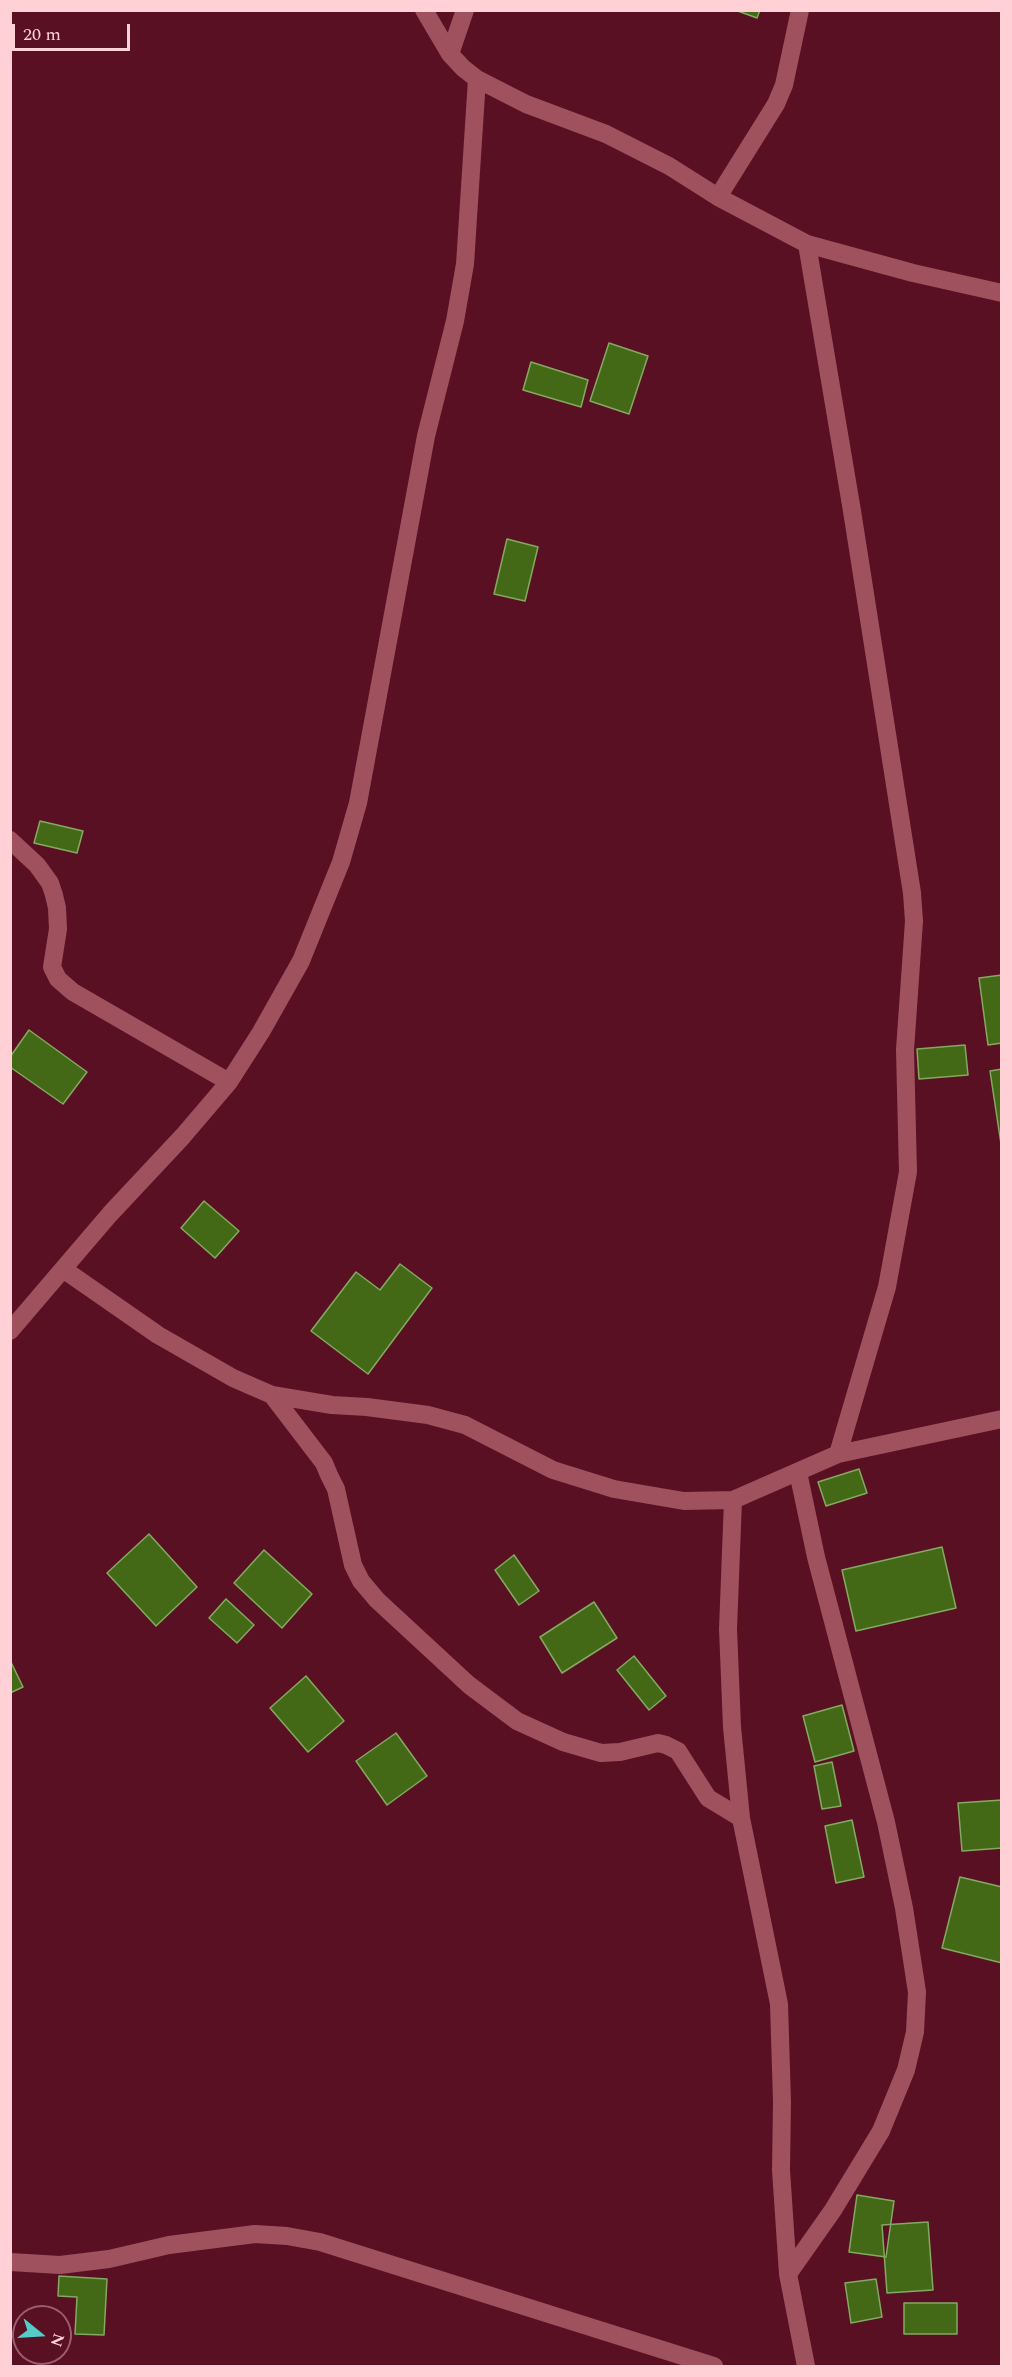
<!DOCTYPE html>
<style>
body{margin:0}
#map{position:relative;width:1012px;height:2377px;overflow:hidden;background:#591023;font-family:Spectral,serif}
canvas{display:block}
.frame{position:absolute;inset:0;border:12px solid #ffd1d6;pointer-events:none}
.north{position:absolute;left:12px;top:2305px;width:60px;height:60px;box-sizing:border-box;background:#591023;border:2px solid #9b5d6b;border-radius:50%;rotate:108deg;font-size:16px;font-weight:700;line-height:24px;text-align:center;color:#ffd1d6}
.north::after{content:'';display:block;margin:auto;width:21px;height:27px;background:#54cdc8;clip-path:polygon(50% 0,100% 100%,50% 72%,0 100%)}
.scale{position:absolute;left:12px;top:24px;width:118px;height:27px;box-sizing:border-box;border:3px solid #ffd1d6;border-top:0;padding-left:8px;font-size:18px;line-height:21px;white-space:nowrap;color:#ffd1d6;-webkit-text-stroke:4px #591023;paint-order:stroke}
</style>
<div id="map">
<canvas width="1012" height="2377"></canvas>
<div class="frame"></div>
<div class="north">N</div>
<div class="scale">20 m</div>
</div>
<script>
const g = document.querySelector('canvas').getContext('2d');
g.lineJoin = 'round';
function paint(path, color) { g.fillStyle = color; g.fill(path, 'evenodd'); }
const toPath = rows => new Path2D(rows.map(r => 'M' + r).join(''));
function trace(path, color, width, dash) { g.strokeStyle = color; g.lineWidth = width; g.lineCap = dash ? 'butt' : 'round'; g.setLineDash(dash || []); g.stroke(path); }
const building = toPath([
 [735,10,760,10,757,18,735,10],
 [609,343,648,356,629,414,590,401,609,343],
 [531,362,588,380,581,407,523,390,531,362],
 [507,539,538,547,525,601,494,594,507,539],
 [40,821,83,831,77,853,34,843,40,821],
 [1002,975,1002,1043,988,1045,979,978,1002,975],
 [29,1030,87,1072,63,1104,10,1067,10,1057,29,1030],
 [965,1045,968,1075,919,1079,917,1049,965,1045],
 [1002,1069,1002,1144,1001,1144,990,1071,1002,1069],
 [204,1201,239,1231,215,1258,181,1228,204,1201],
 [400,1264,432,1288,368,1374,311,1331,356,1272,380,1290,400,1264],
 [859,1469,867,1493,826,1506,818,1482,859,1469],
 [149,1534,197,1587,156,1626,107,1573,149,1534],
 [942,1547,956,1608,856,1631,842,1570,942,1547],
 [264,1550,312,1594,282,1628,234,1583,264,1550],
 [514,1555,539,1591,519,1605,495,1570,514,1555],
 [226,1599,254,1625,237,1643,209,1618,226,1599],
 [594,1602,617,1638,562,1673,540,1637,594,1602],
 [634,1656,666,1696,649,1710,617,1670,634,1656],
 [10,1660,23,1687,10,1693,10,1660],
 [306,1676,344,1721,308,1752,270,1708,306,1676],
 [842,1705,854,1751,815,1762,803,1716,842,1705],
 [396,1733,427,1776,387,1805,356,1761,396,1733],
 [832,1762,841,1806,822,1809,814,1766,832,1762],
 [1002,1800,1002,1848,962,1851,958,1803,1002,1800],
 [852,1820,864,1877,836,1883,825,1826,852,1820],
 [960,1877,1002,1887,1002,1963,942,1948,960,1877],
 [857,2195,894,2201,886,2257,849,2252,857,2195],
 [928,2222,933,2290,887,2293,882,2225,928,2222],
 [59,2276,107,2279,104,2335,75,2334,77,2297,58,2296,59,2276],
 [876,2279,882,2317,851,2323,845,2283,876,2279],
 [904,2303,957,2303,957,2334,904,2334,904,2303]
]);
paint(building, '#446916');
trace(building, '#84a962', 1.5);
trace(toPath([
 [424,10,450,54,463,68,477,79,526,104,606,134,669,166,718,197,807,244,913,273,1002,293],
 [450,54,465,10],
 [718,197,776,104,784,85,800,10],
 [807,244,852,511,912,893,914,921,905,1050,908,1172,887,1287,838,1454],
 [10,840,37,865,50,883,54,895,57,908,58,929,52,967,58,979,73,992,229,1082],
 [63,1269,158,1335,233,1378,272,1395,332,1405,367,1407,428,1415,465,1425,553,1470,614,1489,684,1501,733,1500,838,1454,1002,1419],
 [10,1331,110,1214,183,1136,229,1082,261,1032,301,961,341,862,358,803,426,436,455,321,465,264,477,79],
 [272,1395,324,1463,329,1475,336,1489,353,1565,361,1581,377,1600,469,1685,517,1721,563,1742,601,1753,620,1752,658,1743,666,1745,678,1751,708,1798,741,1818],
 [733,1500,728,1629,732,1727,741,1818,779,2004,782,2102,781,2170,788,2274,806,2366],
 [10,2262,60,2265,109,2259,169,2245,255,2234,287,2236,320,2242,714,2366],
 [788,2274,833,2210,881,2131,906,2070,915,2032,917,1992,904,1908,886,1822,816,1557,798,1472]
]), '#a0515e', 18);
</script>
